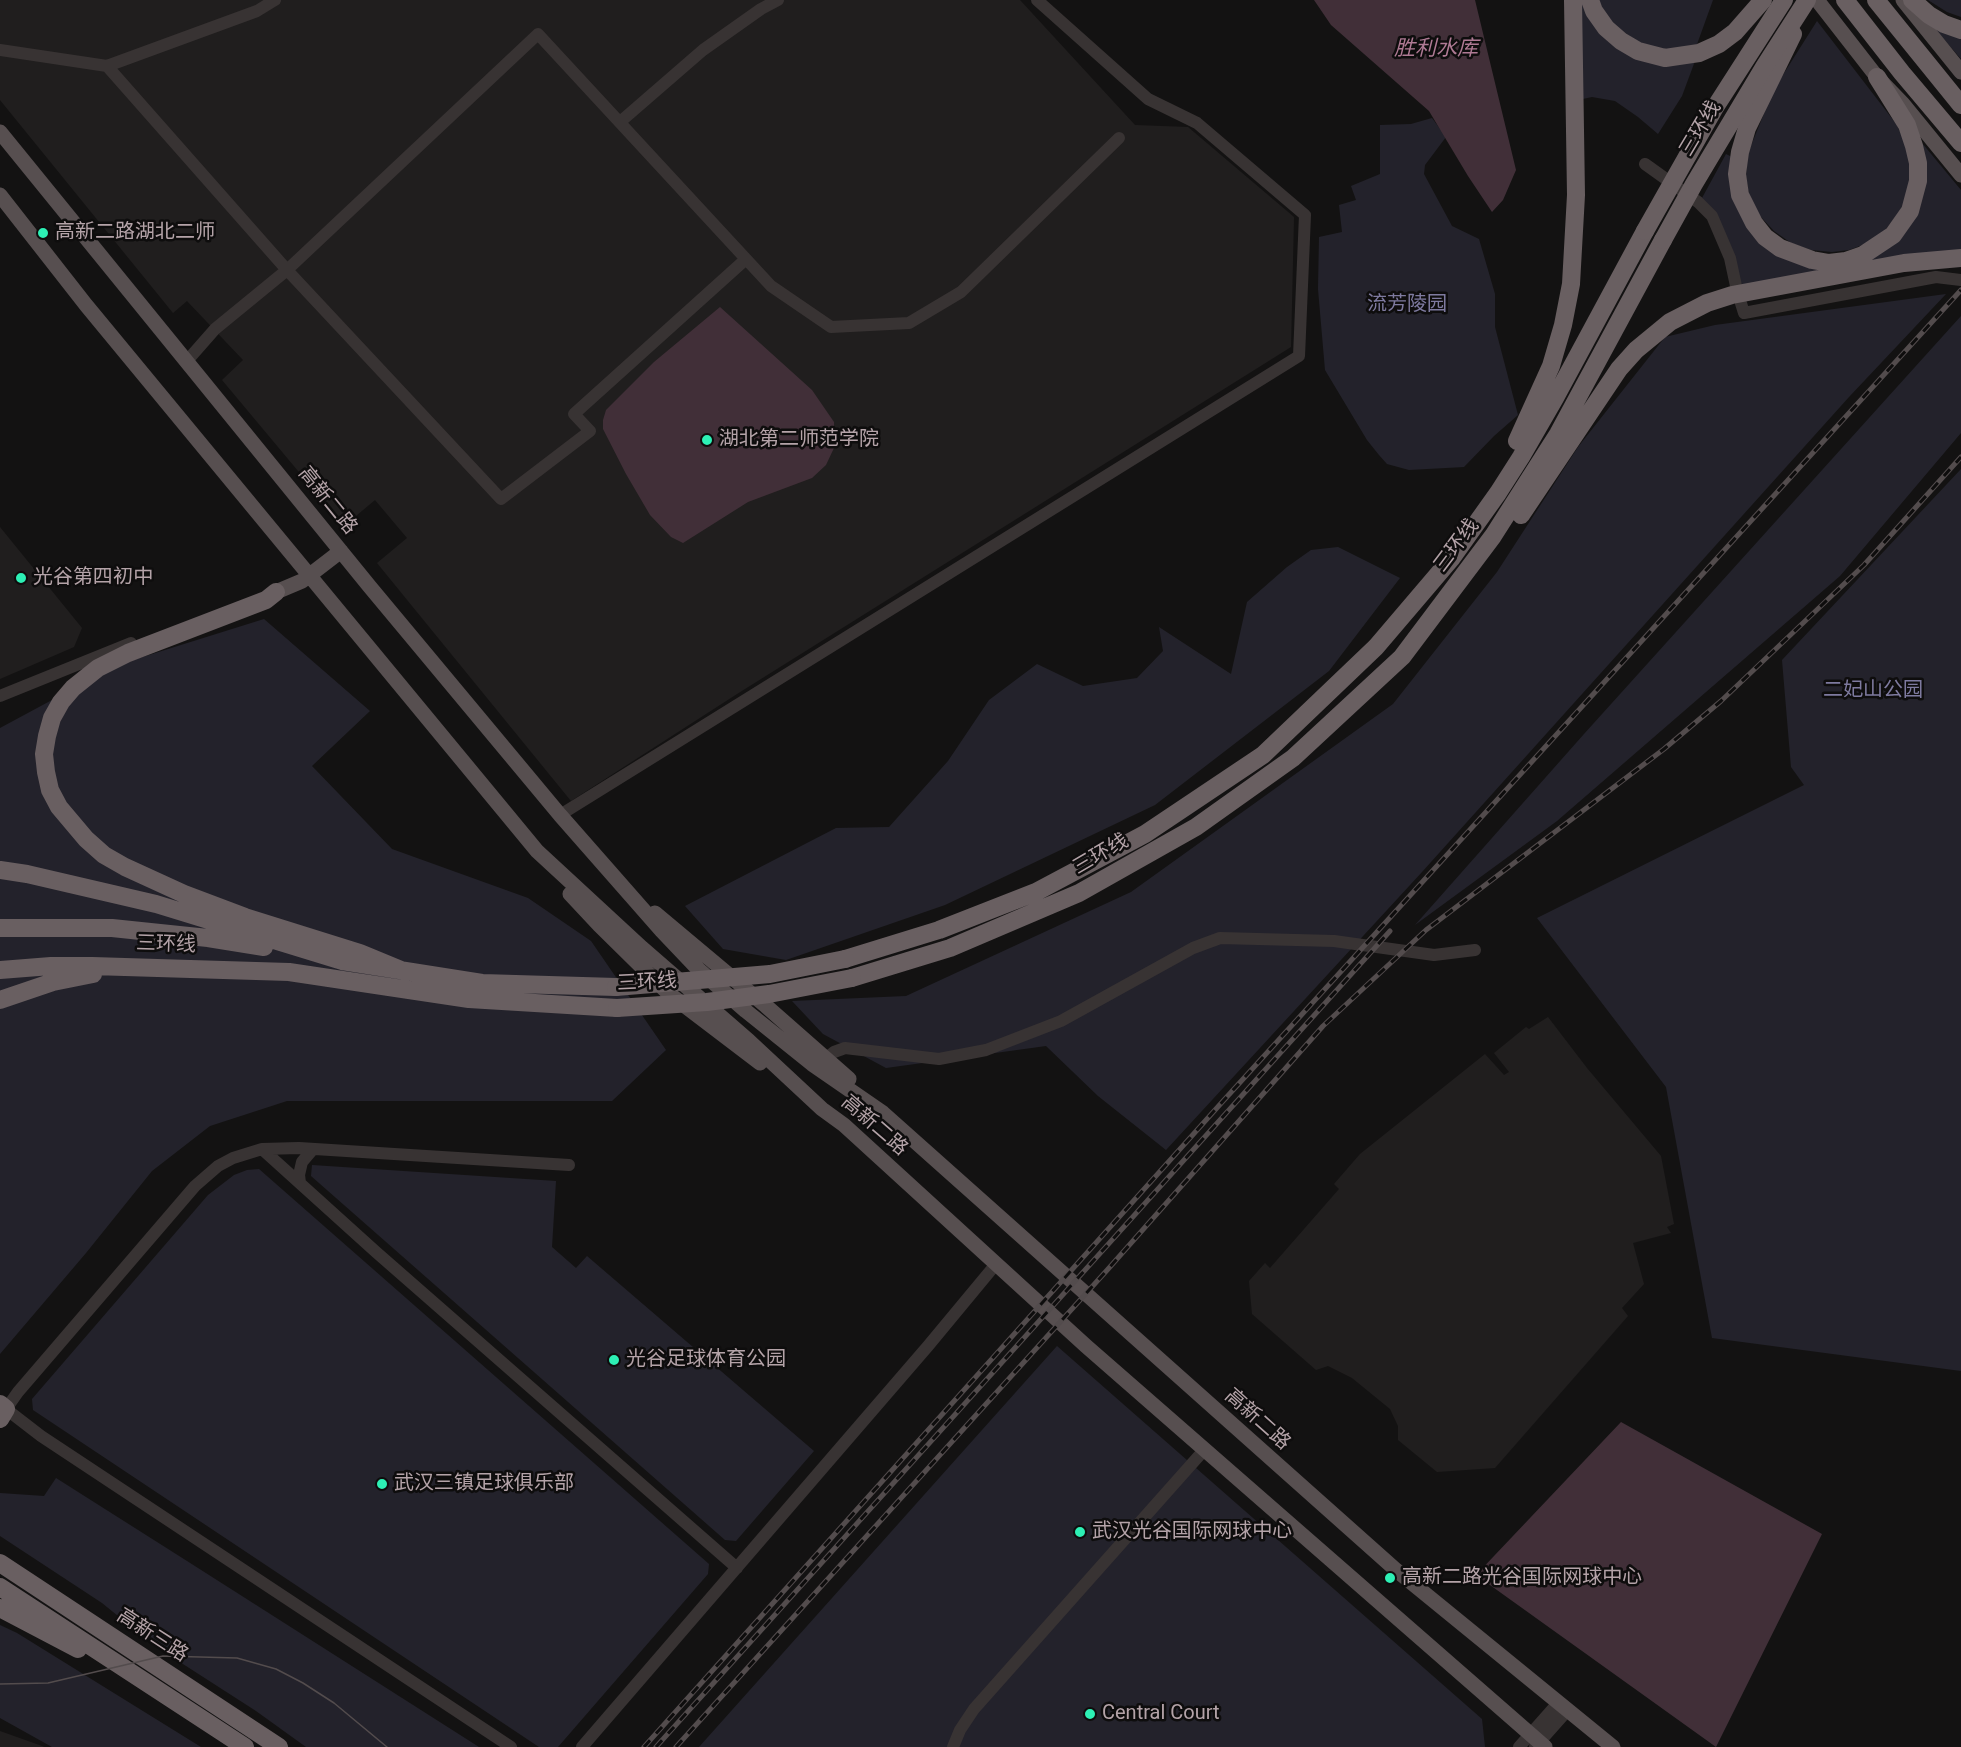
<!DOCTYPE html>
<meta charset="utf-8">
<style>
body{margin:0}
canvas{display:block;background:#131212}
</style>
<canvas width="1961" height="1747"></canvas>
<script>
const g = document.querySelector('canvas').getContext('2d');
g.lineJoin = 'round';
function paint(path, color) { g.fillStyle = color; g.fill(path, 'evenodd'); }
const toPath = rows => new Path2D(rows.map(r => 'M' + r).join(''));
function trace(path, color, width, dash) { g.strokeStyle = color; g.lineWidth = width; g.lineCap = dash ? 'butt' : 'round'; g.setLineDash(dash || []); g.stroke(path); }
function drawText(font, color, halo, rows, align = 'center') {
  g.font = font + ' Roboto,"Noto Sans SC",sans-serif'; g.lineWidth = 5; g.setLineDash([]); g.textBaseline = 'middle'; g.strokeStyle = halo; g.fillStyle = color; for (const [text, x, y, turn = 0] of rows) {
    g.save(); g.translate(x, y); g.rotate((+turn || 0) * Math.PI / 180); g.textAlign = isNaN(turn) ? turn : align; if (halo) g.strokeText(text, 0, 0); g.fillText(text, 0, 0); g.restore();
  }
}
paint(toPath([
 [0,0,1020,0,1135,125,1188,127,1294,217,1291,347,737,694,571,801,377,563,407,538,375,500,344,526,222,380,243,360,187,301,173,313,0,100],
 [0,527,82,628,74,647,0,679],
 [1548,1017,1587,1068,1661,1156,1674,1224,1667,1227,1671,1233,1633,1243,1644,1284,1622,1308,1628,1316,1495,1468,1437,1472,1398,1440,1398,1426,1390,1409,1352,1378,1328,1366,1316,1370,1252,1314,1249,1281,1265,1263,1270,1268,1339,1189,1334,1184,1360,1154,1485,1054,1504,1075,1509,1072,1494,1053,1526,1027,1529,1029],
 [0,1731,42,1746,44,1747,0,1747]
]), '#201e1e');
paint(toPath([
 [1576,0,1583,0,1603,34,1695,61,1682,96,1658,134,1638,117,1615,101,1592,97,1578,100],
 [1598,0,1713,0,1696,47,1665,50,1641,44,1615,26,1605,14],
 [1928,0,1961,0,1961,17,1947,12],
 [1817,21,1897,125,1906,145,1911,169,1906,203,1883,233,1868,243,1849,250,1832,252,1811,250,1791,243,1774,231,1760,216,1749,196,1746,176,1748,153,1774,89],
 [1928,21,1961,36,1961,59],
 [1432,118,1446,137,1425,165,1424,174,1452,226,1479,239,1495,294,1495,327,1518,415,1494,436,1464,467,1409,470,1387,464,1379,455,1367,440,1325,370,1318,289,1319,237,1342,232,1339,205,1356,200,1351,186,1380,174,1380,125,1411,124],
 [1922,143,1961,190,1961,253,1742,285,1702,198,1726,154,1734,158,1734,180,1792,262,1892,245],
 [1946,294,1849,397,1422,872,1166,1150,1098,1096,1046,1046,886,1068,823,1034,792,1001,906,996,1131,892,1393,704,1497,572,1578,447,1665,337,1715,325],
 [1961,316,1961,433,1840,576,1557,821,1415,925,1584,734],
 [1961,469,1961,1371,1712,1338,1666,1087,1537,918,1804,785,1791,767,1782,660],
 [1338,547,1400,578,1329,671,1155,805,945,905,786,960,723,949,685,906,836,828,889,827,948,761,989,700,1037,664,1083,686,1137,678,1163,651,1159,627,1231,674,1247,602,1287,567,1311,550],
 [264,619,370,711,312,766,392,849,528,898,591,941,666,1050,612,1101,287,1101,210,1126,152,1171,86,1253,0,1354,0,728,117,665],
 [312,1165,556,1181,552,1247,576,1268,587,1256,814,1451,736,1541,725,1540,311,1176],
 [259,1169,709,1564,708,1574,558,1747,539,1747,33,1410,32,1399,208,1195,234,1175,247,1170],
 [1057,1346,1482,1719,1485,1747,699,1747],
 [56,1478,187,1561,479,1747,306,1747,256,1711,155,1646,102,1603,0,1536,0,1493,44,1496],
 [0,1625,17,1633,201,1747,52,1747,0,1718]
]), '#23222b');
paint(toPath([
 [1314,0,1475,0,1516,170,1503,200,1492,212,1468,176,1429,111,1331,25],
 [720,307,812,390,834,422,834,448,826,465,812,478,748,502,683,543,671,537,650,515,626,474,603,429,603,420,606,410,654,362],
 [1621,1422,1822,1534,1716,1747,1476,1575]
]), '#412f38');
trace(toPath([
 [0,50,107,66,257,11,275,0],
 [107,66,287,270,501,499,590,431,574,414,746,259,538,34,287,270,215,329,186,362],
 [620,122,703,50,761,9,778,0],
 [1645,164,1698,202,1712,216,1730,258,1736,286],
 [746,259,771,286,831,327,909,323,961,292,1119,138],
 [1740,300,1744,313,1936,277,1961,280],
 [0,696,131,643],
 [560,815,1299,356,1305,215,1197,123,1148,99,1037,0],
 [825,1059,834,1052,845,1048,939,1059,986,1050,1061,1021,1193,948,1220,938,1334,941,1434,955,1475,950],
 [262,1149,376,1252,737,1568],
 [300,1183,299,1175,302,1162,313,1149],
 [511,1747,41,1436,6,1409,18,1392,195,1186,218,1166,233,1158,262,1149,299,1148,569,1165],
 [582,1747,928,1346,996,1264],
 [953,1747,960,1730,974,1709,1205,1449],
 [1519,1747,1558,1703],
 [1535,1747,1567,1711]
]), '#383333', 12);
trace(toPath([
 [1817,0,1877,77,1903,104,1961,175],
 [1903,0,1961,72],
 [0,132,370,587,560,815,661,930,699,970,746,1011,812,1064,883,1113,1396,1570,1613,1747],
 [0,195,86,305,537,851,642,948,749,1041,822,1109,844,1125,1086,1346,1545,1747],
 [276,592,302,581,341,551],
 [570,894,599,925,668,993,760,1063],
 [655,913,766,1006,849,1079]
]), '#574f50', 15);
trace(toPath([
 [1590,0,1594,11,1606,28,1621,41,1638,51,1665,58,1699,53,1719,44,1735,32,1763,0],
 [1845,0,1902,73,1961,143],
 [1876,0,1961,105],
 [1912,0,1929,15,1944,24,1961,30],
 [1793,34,1747,128,1740,152,1737,174,1740,195,1754,223,1765,237,1780,248,1812,260,1829,263,1846,261,1863,255,1893,235,1910,211,1918,181,1918,163,1914,146,1907,125,1877,77],
 [1517,441,1551,366,1563,325,1571,284,1576,195,1573,0],
 [1521,515,1619,369,1636,350,1670,322,1707,303,1732,295,1904,263,1961,258],
 [276,592,266,600,128,653,98,668,73,688,61,702,52,718,47,736,44,754,46,772,50,790,59,807,86,839,104,855,125,867,184,894,245,917,360,953,406,972],
 [0,870,27,874,156,904,342,961,482,983,616,987],
 [0,928,112,928,208,938,264,947],
 [845,959,939,930,1036,892,1145,834,1263,755,1376,647,1451,559,1498,493,1521,457,1555,398,1645,231],
 [0,970,51,966,92,966,289,972,469,999,617,1008],
 [852,978,950,948,1079,893,1196,827,1293,758,1402,657,1493,536,1558,434,1663,240],
 [0,1000,53,982,93,974],
 [0,1404,6,1409,0,1419],
 [0,1563,279,1747],
 [0,1587,245,1747],
 [0,1608,78,1649]
]), '#695f61', 18);
trace(toPath([
 [0,1684,48,1683,163,1656,237,1658,276,1669,303,1683,334,1703,387,1747]
]), '#534c4d', 1.5);
const rail = toPath([
 [644,1747,1224,1100,1961,290],
 [656,1747,1390,931],
 [676,1747,1109,1268,1323,1026,1426,930,1664,749,1721,701,1864,565,1961,457]
]);
trace(rail, '#534c4d', 5);
trace(rail, '#0e0d0d', 3, [9]);
trace(toPath([
 [1645,231,1714,109,1784,0],
 [1663,240,1694,184,1764,67,1807,0],
 [616,987,770,974,845,959],
 [617,1008,707,1002,769,994,852,978]
]), '#695f61', 18);
for (const [x, y, r, color] of [
 [43,233,6,"#2df0b5"],
 [707,440,6,"#2df0b5"],
 [21,578,6,"#2df0b5"],
 [614,1360,6,"#2df0b5"],
 [382,1484,6,"#2df0b5"],
 [1080,1532,6,"#2df0b5"],
 [1390,1578,6,"#2df0b5"],
 [1090,1714,6,"#2df0b5"]
]) { const dot = new Path2D(); dot.arc(x, y, r, 0, 2 * Math.PI); g.fillStyle = color; g.fill(dot); trace(dot, '#0e0d0d', 2); }
drawText('20px', '#b4a3a8', '#0e0d0d', [
 ["三环线",1701,129,-59],
 ["高新二路",327,501,51],
 ["三环线",1457,546,-53],
 ["三环线",1101,855,-30],
 ["三环线",166,945,2],
 ["三环线",647,983,-3],
 ["高新二路",874,1126,41],
 ["高新二路",1257,1420,42],
 ["高新三路",152,1636,33]
]);
drawText('20px', '#b4a3a8', '#0e0d0d', [
 ["高新二路湖北二师",55,233],
 ["湖北第二师范学院",719,440],
 ["光谷第四初中",33,578],
 ["光谷足球体育公园",626,1360],
 ["武汉三镇足球俱乐部",394,1484],
 ["武汉光谷国际网球中心",1092,1532],
 ["高新二路光谷国际网球中心",1402,1578],
 ["Central Court",1102,1714]
], 'left');
drawText('20px', '#7e7a9f', '#0e0d0d', [
 ["流芳陵园",1407,305],
 ["二妃山公园",1873,691]
]);
drawText('italic 21px', '#af7a94', '#0e0d0d', [
 ["胜利水库",1436,50]
]);
</script>
